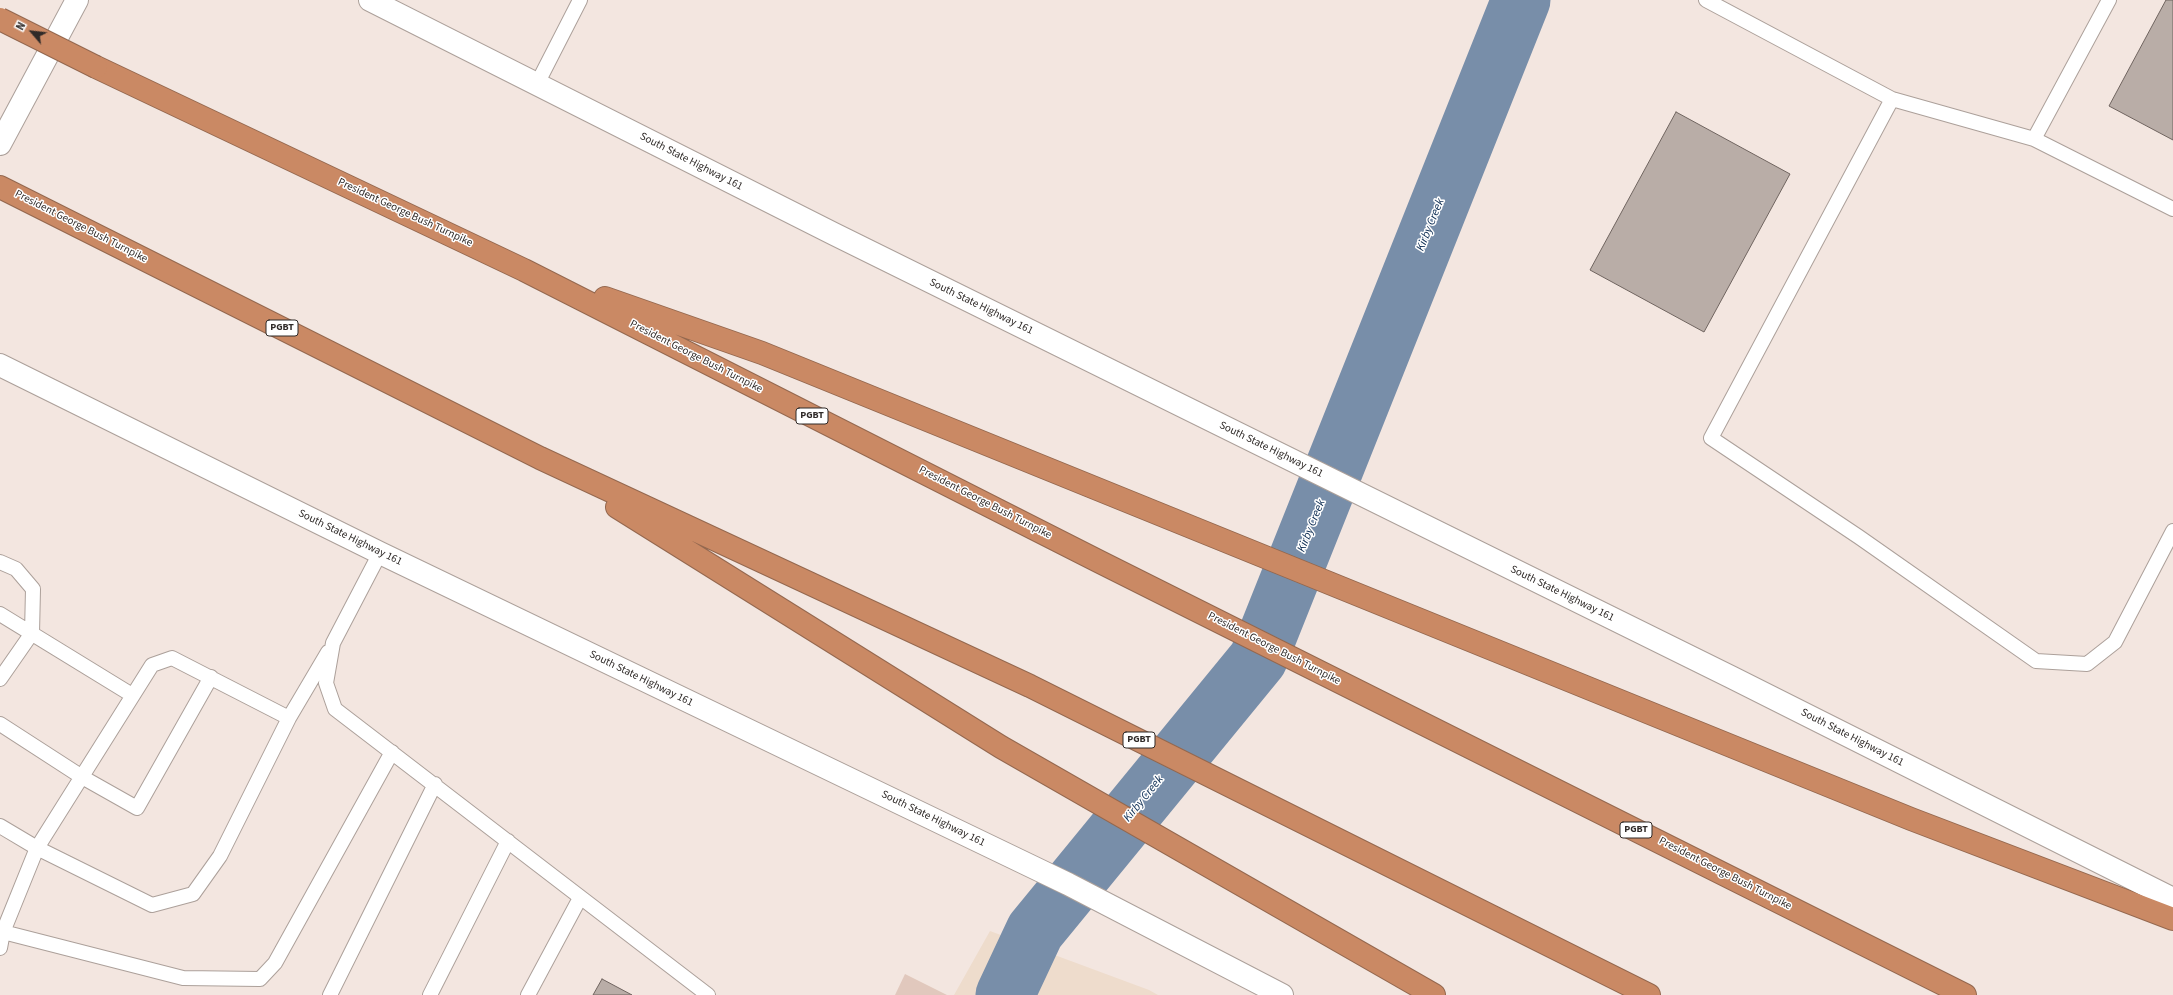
<!DOCTYPE html>
<style>
body{margin:0}
#map{position:relative;width:2173px;height:995px;overflow:hidden;background:#f3e6e0;font-family:"Source Sans 3",sans-serif}
canvas{display:block}
.north{position:absolute;left:12px;top:12px;width:40px;height:40px;-webkit-text-stroke:3px #fff;paint-order:stroke;rotate:298deg;font-size:11px;font-weight:700;line-height:16px;text-align:center;color:#2f2a28}
.north::after{content:'';display:block;margin:auto;width:14px;height:18px;background:#2f2a28;clip-path:polygon(50% 0,100% 100%,50% 72%,0 100%)}
</style>
<div id="map">
<canvas width="2173" height="995"></canvas>
<div class="north">N</div>
</div>
<script>
const g = document.querySelector('canvas').getContext('2d');
g.lineJoin = 'round';
function paint(path, color) { g.fillStyle = color; g.fill(path, 'evenodd'); }
const toPath = rows => new Path2D(rows.map(r => 'M' + r).join(''));
function trace(path, color, width, dash) { g.strokeStyle = color; g.lineWidth = width; g.lineCap = dash ? 'butt' : 'round'; g.setLineDash(dash || []); g.stroke(path); }
function drawText(font, color, halo, rows, align = 'center') {
  g.font = font + ' "Source Sans 3",sans-serif'; g.lineWidth = 3; g.setLineDash([]); g.textBaseline = 'middle'; g.strokeStyle = halo; g.fillStyle = color; for (const [text, x, y, turn = 0] of rows) {
    g.save(); g.translate(x, y); g.rotate((+turn || 0) * Math.PI / 180); g.textAlign = isNaN(turn) ? turn : align; if (halo) g.strokeText(text, 0, 0); g.fillText(text, 0, 0); g.restore();
  }
}
paint(toPath([
 [990,931,1149,990,1158,995,954,995]
]), '#eedccc');
paint(toPath([
 [905,974,947,995,895,995]
]), '#e1c8bd');
trace(toPath([
 [1005,995,1035,931,1258,659,1521,0]
]), '#788ea9', 59);
const building = toPath([
 [2166,0,2173,0,2173,140,2109,106,2166,0],
 [1676,112,1790,174,1704,332,1590,270,1676,112],
 [602,979,632,995,593,995,602,979]
]);
paint(building, '#b9ada7');
trace(building, '#6f645f', 1);
const lane = toPath([
 [1706,0,1892,99,2034,139,2173,209],
 [537,84,580,0],
 [1892,99,1711,438,1859,537,2036,661,2087,664,2115,642,2173,531],
 [2034,139,2109,0],
 [380,553,333,643,326,683,335,709,708,995],
 [0,562,16,569,33,589,32,633,0,679],
 [0,614,132,695],
 [0,724,82,777,137,808,211,677],
 [0,826,37,848,152,665,172,658,289,718],
 [3,932,183,978,260,979,275,963,392,752],
 [0,948,3,932,37,848,152,905,193,894,220,856,289,718,328,652],
 [330,995,435,784],
 [430,995,508,841],
 [528,995,580,898]
]);
const secondary = toPath([
 [370,0,834,234,1731,677,2173,899],
 [0,144,77,0],
 [0,365,380,553,1068,884,1282,995]
]);
const highway = toPath([
 [96,67,524,270,1100,562,1965,995],
 [0,187,540,458,1030,686,1649,995],
 [605,298,762,353,1911,819,2173,919],
 [617,507,1001,747,1434,995]
]);
trace(lane, '#aca09a', 16);
trace(secondary, '#aca09a', 24);
trace(highway, '#94684f', 24);
trace(lane, '#fff', 14);
trace(secondary, '#fff', 22);
trace(highway, '#ca8964', 22);
const highwayBridge = toPath([
 [0,19,96,67]
]);
trace(highwayBridge, '#94684f', 24, []);
trace(highwayBridge, '#ca8964', 22);
for (const [x, y, w] of [
 [282,328,32],
 [812,416,32],
 [1139,740,32],
 [1636,830,32]
]) { const box = new Path2D(); box.roundRect(x - w / 2, y - 8, w, 16, 3); g.fillStyle = '#fff'; g.fill(box); trace(box, '#2f2a28', 1); }
drawText('bold 10px', '#2f2a28', null, [
 ["PGBT",282,328],
 ["PGBT",812,416],
 ["PGBT",1139,740],
 ["PGBT",1636,830]
]);
drawText('11px', '#2f2a28', '#fff', [
 ["South State Highway 161",691,162,27],
 ["President George Bush Turnpike",405,213,25],
 ["President George Bush Turnpike",81,227,27],
 ["South State Highway 161",981,307,26],
 ["President George Bush Turnpike",696,357,27],
 ["South State Highway 161",1271,450,26],
 ["President George Bush Turnpike",985,503,27],
 ["South State Highway 161",350,538,26],
 ["South State Highway 161",1562,594,26],
 ["President George Bush Turnpike",1274,649,27],
 ["South State Highway 161",641,679,26],
 ["South State Highway 161",1852,738,27],
 ["South State Highway 161",933,819,26],
 ["President George Bush Turnpike",1725,874,27]
]);
drawText('italic 12px', '#0e2e54', '#fff', [
 ["Kirby Creek",1431,225,-68],
 ["Kirby Creek",1312,526,-68],
 ["Kirby Creek",1144,799,-51]
]);
</script>
